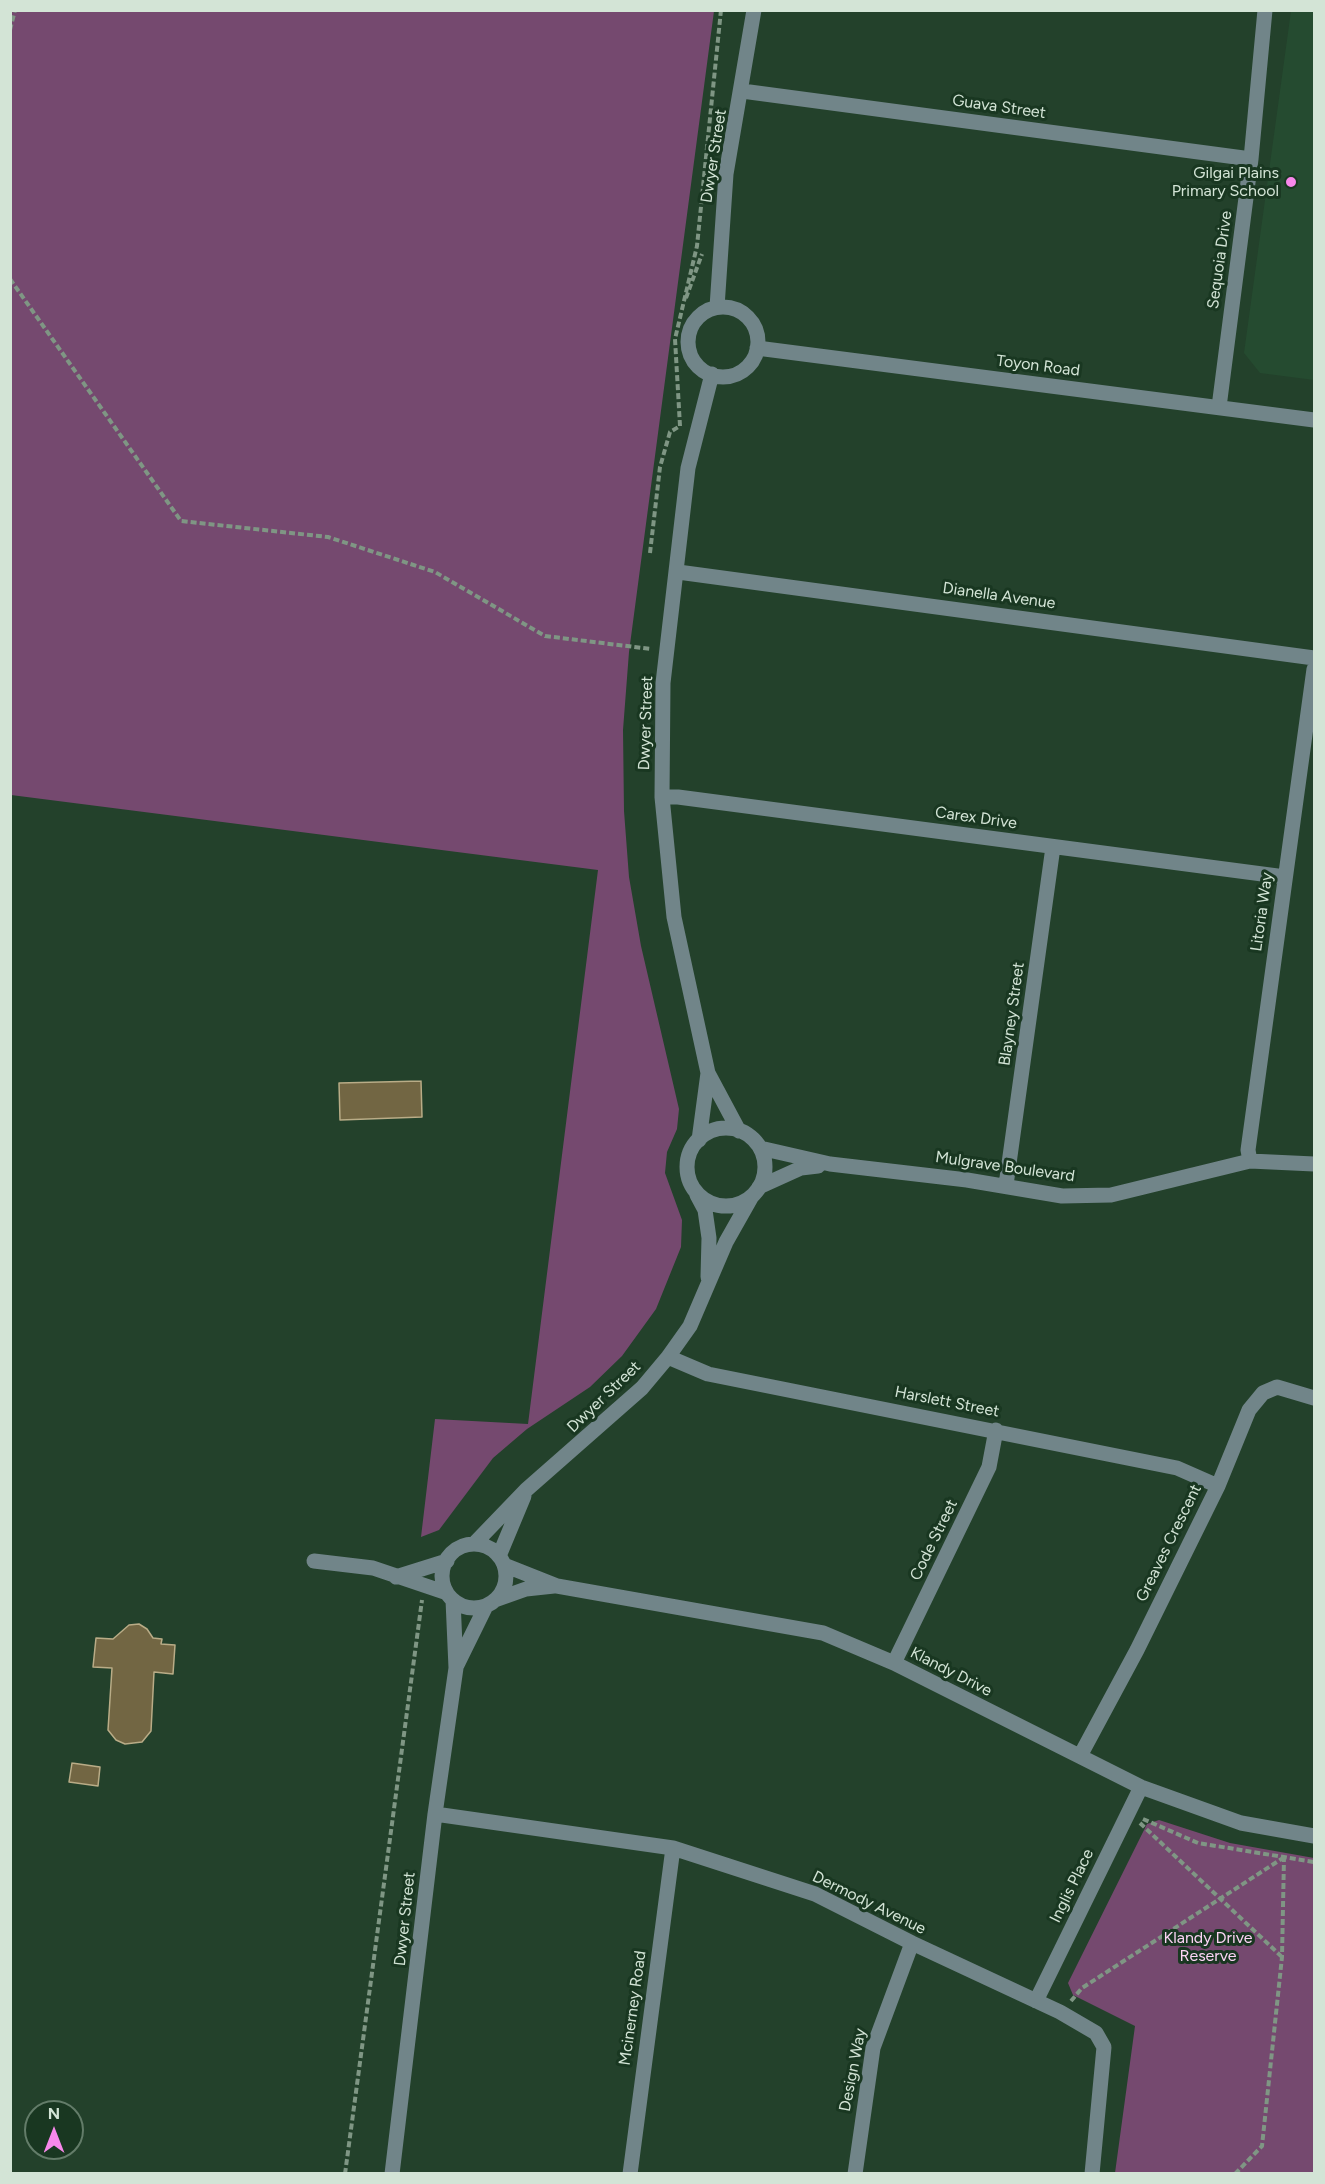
<!DOCTYPE html>
<style>
body{margin:0}
#map{position:relative;width:1325px;height:2184px;overflow:hidden;background:#23412b;font-family:Figtree,sans-serif}
canvas{display:block}
.frame{position:absolute;inset:0;border:12px solid #d3e4d6;pointer-events:none}
.north{position:absolute;left:24px;top:2100px;width:60px;height:60px;box-sizing:border-box;background:#193721;border:2px solid #637c69;border-radius:50%;rotate:0deg;font-size:16px;font-weight:700;line-height:24px;text-align:center;color:#d3e4d6}
.north::after{content:'';display:block;margin:auto;width:21px;height:27px;background:#f888eb;clip-path:polygon(50% 0,100% 100%,50% 72%,0 100%)}
</style>
<div id="map">
<canvas width="1325" height="2184"></canvas>
<div class="frame"></div>
<div class="north">N</div>
</div>
<script>
const g = document.querySelector('canvas').getContext('2d');
g.lineJoin = 'round';
function paint(path, color) { g.fillStyle = color; g.fill(path, 'evenodd'); }
const toPath = rows => new Path2D(rows.map(r => 'M' + r).join(''));
function trace(path, color, width, dash) { g.strokeStyle = color; g.lineWidth = width; g.lineCap = dash ? 'butt' : 'round'; g.setLineDash(dash || []); g.stroke(path); }
function drawText(font, color, halo, rows, align = 'center') {
  g.font = font + ' Figtree,sans-serif'; g.lineWidth = 6; g.setLineDash([]); g.textBaseline = 'middle'; g.strokeStyle = halo; g.fillStyle = color; for (const [text, x, y, turn = 0] of rows) {
    g.save(); g.translate(x, y); g.rotate((+turn || 0) * Math.PI / 180); g.textAlign = isNaN(turn) ? turn : align; if (halo) g.strokeText(text, 0, 0); g.fillText(text, 0, 0); g.restore();
  }
}
paint(toPath([
 [1291,11,1314,11,1314,380,1260,373,1244,353]
]), '#254b30');
paint(toPath([
 [11,10,714,11,629,652,623,730,624,811,629,877,641,946,679,1109,677,1129,667,1152,665,1173,682,1220,681,1247,656,1309,622,1356,590,1387,527,1429,493,1458,439,1530,421,1537,435,1419,528,1424,598,870,11,795],
 [1159,1820,1230,1843,1314,1858,1314,2173,1115,2173,1135,2026,1073,1995,1068,1983,1147,1824]
]), '#75496f');
const building = toPath([
 [421,1081,422,1117,340,1120,339,1083,421,1081],
 [139,1624,147,1629,153,1638,162,1639,161,1644,175,1645,173,1674,154,1672,151,1731,142,1742,125,1744,116,1740,108,1730,112,1668,93,1667,96,1638,113,1639,129,1625,139,1624],
 [72,1763,100,1767,98,1786,69,1782,72,1763]
]);
paint(building, '#726643');
trace(building, '#b9ac87', 1.5);
trace(toPath([
 [10,30,15,10],
 [10,279,181,521,328,537,435,572,545,636,651,649],
 [686,298,702,254],
 [680,426,675,339,697,246,721,10],
 [650,553,660,467,670,432,680,426],
 [1143,1819,1198,1843,1314,1862],
 [1140,1823,1282,1957],
 [1071,2001,1082,1988,1283,1858],
 [345,2174,422,1600],
 [1235,2174,1262,2146,1282,1957,1284,1857]
]), '#7f9684', 4, [6, 3]);
trace(toPath([
 [742,91,1251,159],
 [717,307,726,174,754,10],
 '688 342a35 35 0 1 1 70 0a35 35 0 1 1-70 0Z',
 [757,348,1314,420],
 [712,374,688,468,663,683,662,797,674,917,708,1073,739,1131],
 [1219,407,1251,159,1265,10],
 [678,572,1314,658],
 [662,797,678,797,1285,877],
 '687 1167a39 39 0 1 1 78 0a39 39 0 1 1-78 0Z',
 [699,1140,708,1073],
 [760,1148,830,1164,967,1180,1062,1196,1111,1195,1250,1161,1314,1164],
 [1250,1161,1248,1150,1314,669],
 [1006,1185,1053,847],
 [759,1187,801,1168,818,1166],
 [697,1195,705,1210,709,1238,708,1277],
 [668,1357,708,1374,1177,1468,1218,1486],
 [474,1544,526,1490,642,1388,668,1357,690,1326,726,1242,752,1196],
 '442 1576a32 32 0 1 1 64 0a32 32 0 1 1-64 0Z',
 [499,1556,524,1496],
 [314,1561,373,1568,447,1593],
 [504,1565,557,1586,823,1633,894,1663,1141,1787,1241,1823,1314,1836],
 [396,1577,447,1561],
 [495,1600,526,1589,554,1586],
 [894,1663,989,1467,996,1430],
 [457,1665,486,1606],
 [1080,1756,1137,1650,1218,1486,1249,1410,1263,1393,1277,1387,1314,1398],
 [435,1814,673,1848,815,1894,912,1943,1060,2012,1096,2033,1104,2047,1092,2174],
 [1036,2001,1141,1787],
 [392,2174,435,1814,456,1668,453,1600],
 [630,2174,673,1848],
 [855,2174,873,2048,912,1943]
]), '#718589', 15);
for (const [x, y, r, color] of [
 [1291,182,6,"#f888eb"]
]) { const dot = new Path2D(); dot.arc(x, y, r, 0, 2 * Math.PI); g.fillStyle = color; g.fill(dot); trace(dot, '#193721', 2); }
drawText('16px', '#d3e4d6', '#193721', [
 ["Guava Street",999,107,8],
 ["Dwyer Street",714,156,-81],
 ["Sequoia Drive",1220,260,-82],
 ["Toyon Road",1038,366,7],
 ["Dianella Avenue",999,596,8],
 ["Dwyer Street",646,723,-88],
 ["Carex Drive",976,818,8],
 ["Litoria Way",1262,912,-82],
 ["Blayney Street",1012,1014,-82],
 ["Mulgrave Boulevard",1005,1167,8],
 ["Dwyer Street",604,1397,-44],
 ["Harslett Street",947,1402,11],
 ["Code Street",934,1540,-64],
 ["Greaves Crescent",1169,1543,-64],
 ["Klandy Drive",951,1672,27],
 ["Inglis Place",1072,1886,-64],
 ["Dermody Avenue",869,1903,26],
 ["Dwyer Street",405,1919,-84],
 ["Mcinerney Road",633,2008,-82],
 ["Design Way",853,2070,-79]
]);
drawText('16px', '#d3e4d6', '#193721', [
 ["Gilgai Plains",1279,173],
 ["Primary School",1279,191]
], 'right');
drawText('16px', '#fdd4f6', '#193721', [
 ["Klandy Drive",1208,1938],
 ["Reserve",1208,1956]
]);
</script>
